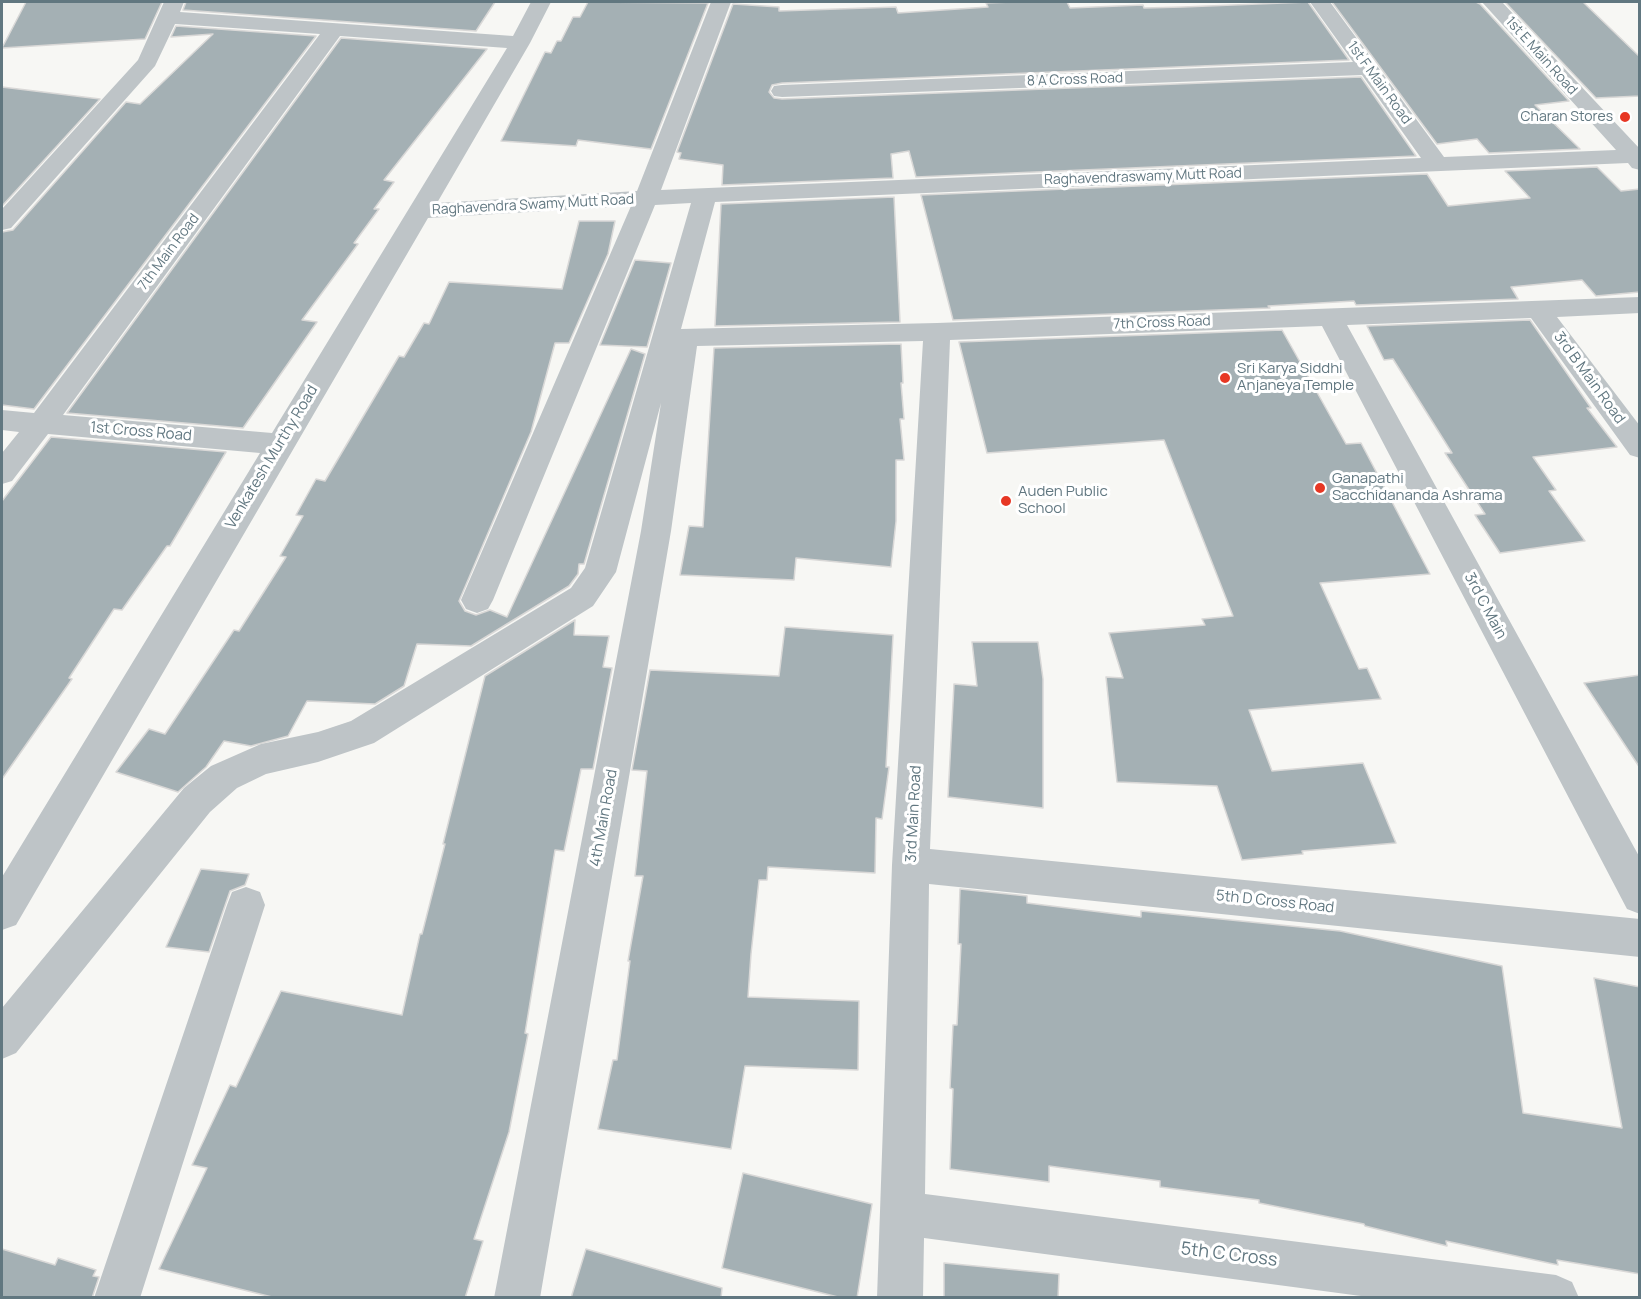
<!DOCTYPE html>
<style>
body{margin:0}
#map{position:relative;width:1641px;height:1299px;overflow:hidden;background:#f7f7f4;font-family:Manrope,sans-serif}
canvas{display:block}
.frame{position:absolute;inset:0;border:3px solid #617780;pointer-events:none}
</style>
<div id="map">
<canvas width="1641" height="1299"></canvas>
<div class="frame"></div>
</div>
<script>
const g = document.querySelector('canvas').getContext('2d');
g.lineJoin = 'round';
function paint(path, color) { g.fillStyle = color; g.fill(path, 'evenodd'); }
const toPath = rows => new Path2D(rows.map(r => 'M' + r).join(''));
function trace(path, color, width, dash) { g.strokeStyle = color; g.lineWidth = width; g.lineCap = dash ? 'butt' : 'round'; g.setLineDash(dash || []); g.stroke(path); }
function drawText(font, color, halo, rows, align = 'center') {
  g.font = font + ' Manrope,sans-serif'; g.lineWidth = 6; g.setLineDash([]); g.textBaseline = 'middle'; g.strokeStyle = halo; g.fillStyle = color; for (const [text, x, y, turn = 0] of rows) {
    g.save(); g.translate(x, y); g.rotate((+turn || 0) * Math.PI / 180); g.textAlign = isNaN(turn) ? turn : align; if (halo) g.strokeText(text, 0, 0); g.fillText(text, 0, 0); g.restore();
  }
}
const building = toPath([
 [26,2,162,2,145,39,2,48,26,2],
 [186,2,495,2,476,31,183,10,186,2],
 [588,2,708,3,651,149,578,140,576,146,501,141,545,52,551,53,557,41,561,41,573,17,580,17,588,2],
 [1012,2,1067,2,1070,8,1143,5,1144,8,1183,7,1308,2,1349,60,782,83,772,85,769,92,774,98,782,99,1361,77,1416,156,916,177,909,151,891,154,893,178,722,185,723,165,679,159,681,153,677,152,733,4,779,7,779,11,896,7,898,13,988,7,986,3,1012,2],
 [1332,2,1476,2,1480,4,1569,101,1535,105,1580,149,1489,153,1477,139,1437,144,1332,2],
 [1505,2,1583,2,1640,57,1640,96,1596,98,1505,2],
 [176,26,316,36,34,409,2,405,2,232,13,230,126,102,140,104,213,34,171,37,176,26],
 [341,38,487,49,384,180,394,182,374,209,379,209,354,243,358,244,302,320,317,322,243,428,67,413,341,38],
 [2,87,100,99,2,206,2,87],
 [1597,167,1621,191,1640,189,1640,292,1596,296,1582,280,1511,287,1518,299,1356,305,1354,301,1268,306,1270,308,953,320,921,195,1427,174,1448,206,1530,198,1505,171,1597,167],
 [894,197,900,322,715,326,721,204,894,197],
 [579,221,615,221,608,254,569,343,555,343,531,432,459,601,465,611,476,615,490,610,507,617,631,349,645,354,584,564,579,564,578,574,569,586,471,646,417,644,404,686,375,704,307,701,288,736,251,746,224,741,206,767,178,792,116,772,149,729,165,734,234,630,239,631,286,557,280,556,303,516,296,515,316,479,325,481,399,356,404,357,424,323,429,324,449,282,562,289,579,221],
 [635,260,671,263,647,347,600,345,635,260],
 [1530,320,1591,408,1587,408,1617,447,1533,457,1556,490,1549,491,1585,541,1500,553,1475,515,1485,514,1445,453,1452,453,1393,359,1384,360,1367,326,1530,320],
 [1282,330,1346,444,1361,443,1430,574,1320,583,1359,669,1367,668,1381,699,1249,710,1272,771,1363,763,1396,843,1302,851,1303,854,1242,860,1217,786,1117,782,1106,677,1123,678,1109,633,1205,625,1202,619,1233,616,1164,440,987,453,959,342,1282,330],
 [901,344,903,383,901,383,904,419,900,419,904,460,896,460,896,521,891,567,796,558,794,580,680,575,689,526,703,527,714,348,901,344],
 [51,437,226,452,170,546,167,546,122,610,114,609,69,678,72,679,2,779,2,501,51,437],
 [575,620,574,635,609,636,603,667,612,668,593,769,581,769,564,851,555,850,525,1033,528,1034,509,1132,474,1239,483,1241,465,1298,276,1298,159,1269,207,1168,192,1165,230,1085,236,1087,281,991,402,1015,420,934,422,934,445,844,443,844,485,676,575,620],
 [785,627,893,635,886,767,889,767,882,819,876,818,875,873,768,867,767,880,759,880,751,954,748,997,859,1001,858,1070,745,1066,731,1149,598,1129,613,1060,617,1060,630,961,628,961,643,876,635,876,647,771,632,770,650,670,779,676,785,627],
 [972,642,1038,642,1043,679,1043,808,948,797,954,684,977,686,972,642],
 [1640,675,1640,768,1584,683,1640,675],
 [201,869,249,874,245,885,230,891,209,952,166,947,201,869],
 [960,889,1027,896,1027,903,1141,917,1141,911,1340,931,1502,966,1523,1113,1622,1128,1594,978,1640,987,1640,1274,1557,1260,1558,1265,1446,1241,1447,1246,1365,1226,1364,1224,1259,1203,1259,1200,1160,1187,1160,1181,1049,1166,1049,1182,950,1169,953,1089,950,1088,953,1025,957,1025,961,944,958,944,960,889],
 [743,1173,872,1204,857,1298,842,1298,722,1268,743,1173],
 [2,1249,55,1265,58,1258,96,1270,93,1276,99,1277,92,1298,2,1298,2,1249],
 [586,1249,722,1288,721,1298,571,1298,586,1249],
 [944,1263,1059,1274,1058,1298,944,1298,944,1263]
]);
paint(building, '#a4b0b4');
trace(building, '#d9d8d7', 1.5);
paint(toPath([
 [164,2,184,2,180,12,513,36,531,2,551,2,530,43,437,203,637,191,711,2,731,2,661,190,1421,158,1362,75,782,97,774,96,771,91,774,86,782,85,1353,62,1310,2,1330,2,1444,157,1616,150,1482,2,1502,2,1640,149,1640,170,1632,168,1628,163,715,202,681,329,937,323,1640,297,1640,313,1557,317,1640,426,1640,458,1630,455,1531,318,1347,325,1640,858,1640,914,1627,909,1322,326,950,340,930,849,1640,919,1640,957,929,884,925,1194,1556,1275,1572,1282,1579,1298,1376,1298,924,1238,923,1298,877,1298,892,865,923,341,697,346,671,531,540,1298,494,1298,641,531,661,403,616,572,593,606,374,743,318,762,266,774,237,788,210,812,16,1053,2,1059,2,1008,184,788,211,766,261,744,318,732,351,721,571,588,585,568,691,203,655,205,493,600,488,609,477,613,466,609,461,600,631,206,428,218,16,925,2,930,2,877,260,453,48,434,12,481,2,484,2,453,19,432,2,430,2,410,34,413,320,34,175,24,155,66,11,228,2,230,2,209,138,60,164,2],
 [340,36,507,48,272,433,63,415,340,36],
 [246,887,260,892,265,905,140,1298,94,1298,227,905,232,892,246,887]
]), '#bec4c7');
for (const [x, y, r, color] of [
 [1625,117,6,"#e73724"],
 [1225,378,6,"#e73724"],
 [1320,488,6,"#e73724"],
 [1006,501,6,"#e73724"]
]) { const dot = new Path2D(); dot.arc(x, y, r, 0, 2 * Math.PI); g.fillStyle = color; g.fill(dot); trace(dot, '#fff', 2); }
drawText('14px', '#617780', '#fff', [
 ["1st E Main Road",1541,56,48],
 ["8 A Cross Road",1075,80,-2],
 ["1st F Main Road",1379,83,54],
 ["Raghavendraswamy Mutt Road",1143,177,-2],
 ["Raghavendra Swamy Mutt Road",533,205,-3],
 ["7th Main Road",169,252,-53],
 ["7th Cross Road",1162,323,-2]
]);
drawText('14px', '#617780', '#fff', [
 ["Charan Stores",1613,117]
], 'right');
drawText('15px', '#617780', '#fff', [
 ["Sri Karya Siddhi",1237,369],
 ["Anjaneya Temple",1237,386],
 ["Ganapathi",1332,479],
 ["Sacchidananda Ashrama",1332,496],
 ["Auden Public",1018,492],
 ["School",1018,509]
], 'left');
drawText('15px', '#617780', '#fff', [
 ["3rd B Main Road",1589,378,54],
 ["1st Cross Road",141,432,5],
 ["Venkatesh Murthy Road",272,457,-59],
 ["3rd C Main",1485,606,62],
 ["3rd Main Road",914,814,-87],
 ["4th Main Road",604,818,-80],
 ["5th D Cross Road",1275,902,6]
]);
drawText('18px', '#617780', '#fff', [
 ["5th C Cross",1229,1255,7]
]);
</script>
